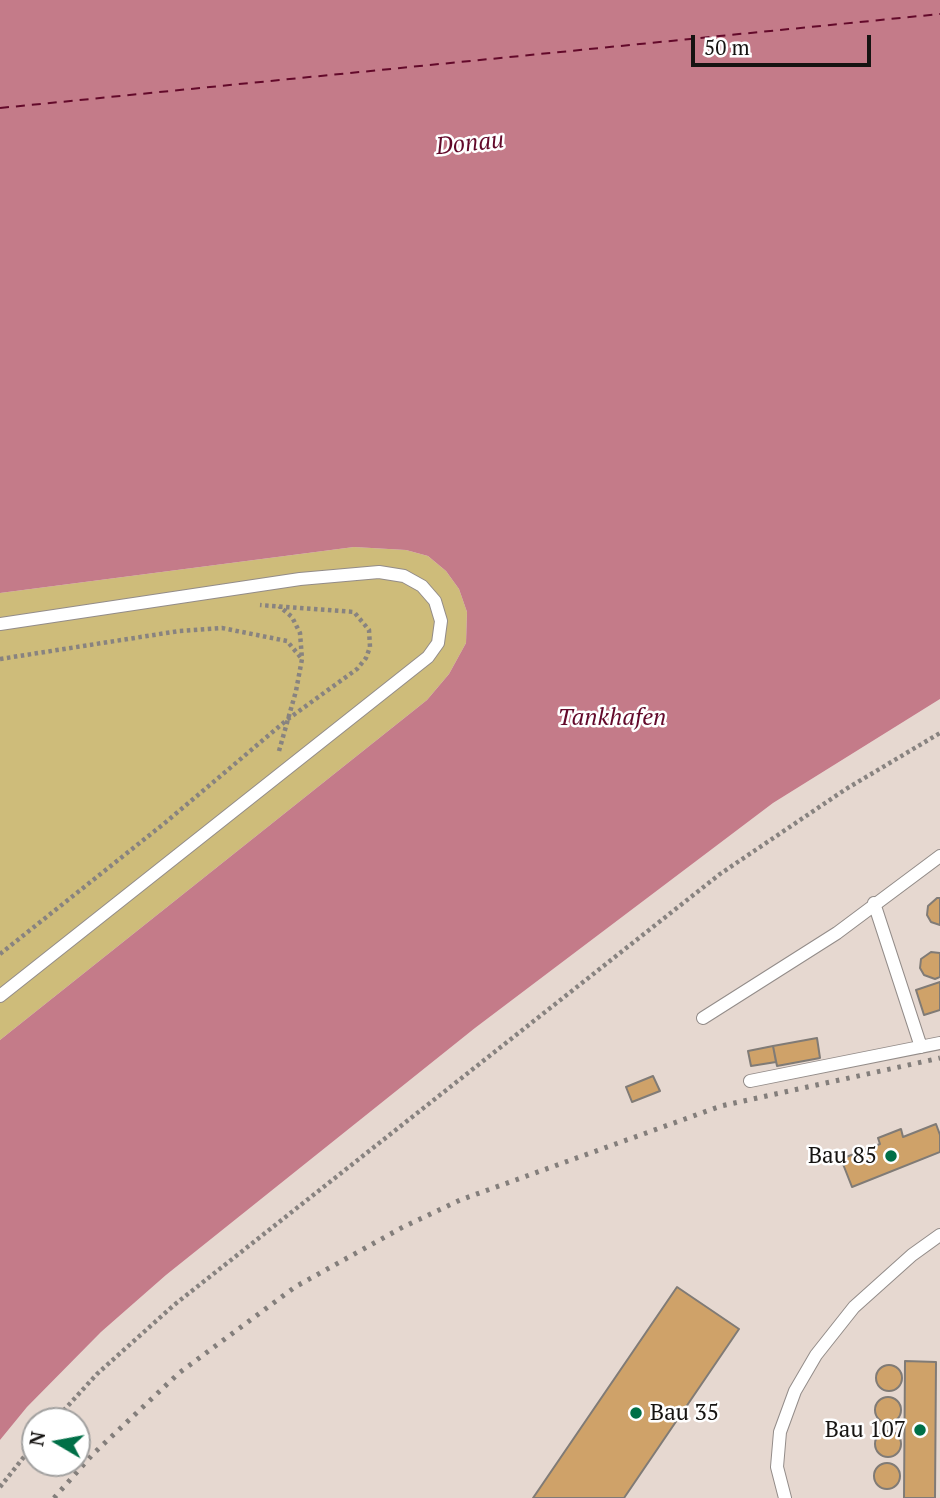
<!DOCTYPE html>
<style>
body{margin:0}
#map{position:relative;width:940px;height:1498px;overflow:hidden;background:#ede6e2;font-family:"PT Serif",serif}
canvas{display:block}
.north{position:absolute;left:21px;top:1407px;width:70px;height:70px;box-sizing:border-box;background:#fff;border:2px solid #a2a1a0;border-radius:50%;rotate:280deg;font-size:19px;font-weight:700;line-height:28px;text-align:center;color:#161412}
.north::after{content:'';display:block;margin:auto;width:24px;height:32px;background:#006f47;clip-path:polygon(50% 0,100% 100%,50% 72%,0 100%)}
.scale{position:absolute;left:691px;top:35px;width:180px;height:32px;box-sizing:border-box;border:4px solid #161412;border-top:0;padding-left:9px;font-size:21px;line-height:24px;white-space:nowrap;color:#161412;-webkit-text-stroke:5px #fff;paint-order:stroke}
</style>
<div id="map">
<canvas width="940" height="1498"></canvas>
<div class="north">N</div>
<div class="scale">50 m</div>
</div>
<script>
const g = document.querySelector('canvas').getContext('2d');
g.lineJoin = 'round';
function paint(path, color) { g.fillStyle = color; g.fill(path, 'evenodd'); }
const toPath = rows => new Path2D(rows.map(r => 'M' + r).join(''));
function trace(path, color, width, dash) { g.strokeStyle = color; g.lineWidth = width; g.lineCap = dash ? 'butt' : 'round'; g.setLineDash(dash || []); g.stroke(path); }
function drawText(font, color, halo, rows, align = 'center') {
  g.font = font + ' "PT Serif",serif'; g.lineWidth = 5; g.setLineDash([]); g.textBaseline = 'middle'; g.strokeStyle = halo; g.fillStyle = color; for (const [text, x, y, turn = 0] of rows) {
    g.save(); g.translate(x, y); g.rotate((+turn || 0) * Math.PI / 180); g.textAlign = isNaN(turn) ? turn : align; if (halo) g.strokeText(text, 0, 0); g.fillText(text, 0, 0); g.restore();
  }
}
paint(toPath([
 [940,699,940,1498,0,1498,0,1440,27,1407,101,1332,166,1275,475,1028,773,803],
 [35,1421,77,1421,77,1463,35,1463]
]), '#e6d8d0');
paint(toPath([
 [354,547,406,550,428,556,446,571,459,589,467,612,466,643,449,674,427,700,0,1040,0,593]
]), '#cebc7a');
paint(toPath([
 [0,0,940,0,940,699,773,803,475,1028,166,1275,101,1332,27,1407,0,1440,0,1040,427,700,449,674,466,643,467,612,459,589,446,571,428,556,406,550,354,547,0,593]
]), '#c47b89');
trace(toPath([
 [0,108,940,14]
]), '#63092a', 2, [9, 7]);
const building = toPath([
 [937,898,940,898,940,925,931,922,927,915,928,906,937,898],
 [931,952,940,953,940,977,935,979,924,975,920,968,921,959,931,952],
 [940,982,940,1010,924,1015,916,990,940,982],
 [817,1038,820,1058,777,1066,773,1046,817,1038],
 [773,1046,776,1062,751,1066,748,1051,773,1046],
 [653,1076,660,1091,632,1102,626,1087,653,1076],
 [936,1124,940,1135,940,1152,852,1187,841,1159,880,1144,878,1138,901,1129,903,1137,936,1124],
 [677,1287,739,1329,624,1498,533,1498,677,1287],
 [905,1361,936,1362,935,1498,904,1498,905,1361],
 '876 1378a13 13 0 1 1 26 0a13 13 0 1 1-26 0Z',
 '875 1410a13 13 0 1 1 26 0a13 13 0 1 1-26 0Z',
 '875 1444a13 13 0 1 1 26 0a13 13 0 1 1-26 0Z',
 '874 1476a13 13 0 1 1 26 0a13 13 0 1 1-26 0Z'
]);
paint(building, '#cfa269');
trace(building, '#807b76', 2);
const lane = toPath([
 [0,624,300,579,379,572,404,576,422,586,435,601,441,621,438,643,428,657,0,996],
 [874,903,921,1047],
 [703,1018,837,933,940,856],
 [750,1081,940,1043],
 [785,1498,777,1467,780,1432,795,1391,816,1355,854,1307,912,1255,940,1235]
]);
trace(lane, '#938c89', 14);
trace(toPath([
 [0,659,179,631,222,628,287,641,302,659],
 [279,751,296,691,302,659,300,633,292,617,279,606],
 [0,954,166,822,288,719,357,669,366,658,370,647,369,630,354,612,260,605],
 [54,1421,97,1374,174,1305,720,874,846,789,940,733],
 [0,1487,35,1443]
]), '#888380', 4.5, [3.5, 3.5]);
trace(lane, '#fff', 12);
trace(toPath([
 [54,1498,93,1454,179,1373,295,1287,403,1227,460,1200,721,1106,940,1058]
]), '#837e7b', 5, [3.5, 7]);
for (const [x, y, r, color] of [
 [891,1156,7,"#006f47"],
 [636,1413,7,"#006f47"],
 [920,1430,7,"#006f47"]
]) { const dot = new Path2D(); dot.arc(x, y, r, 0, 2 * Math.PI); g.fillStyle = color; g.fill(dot); trace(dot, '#fff', 2.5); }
drawText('23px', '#161412', '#fff', [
 ["Bau 85",877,1156],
 ["Bau 35",650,1413,"left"],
 ["Bau 107",906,1430]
], 'right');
drawText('italic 24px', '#63092a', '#fff', [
 ["Donau",470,144,-6],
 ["Tankhafen",612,718]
]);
</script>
